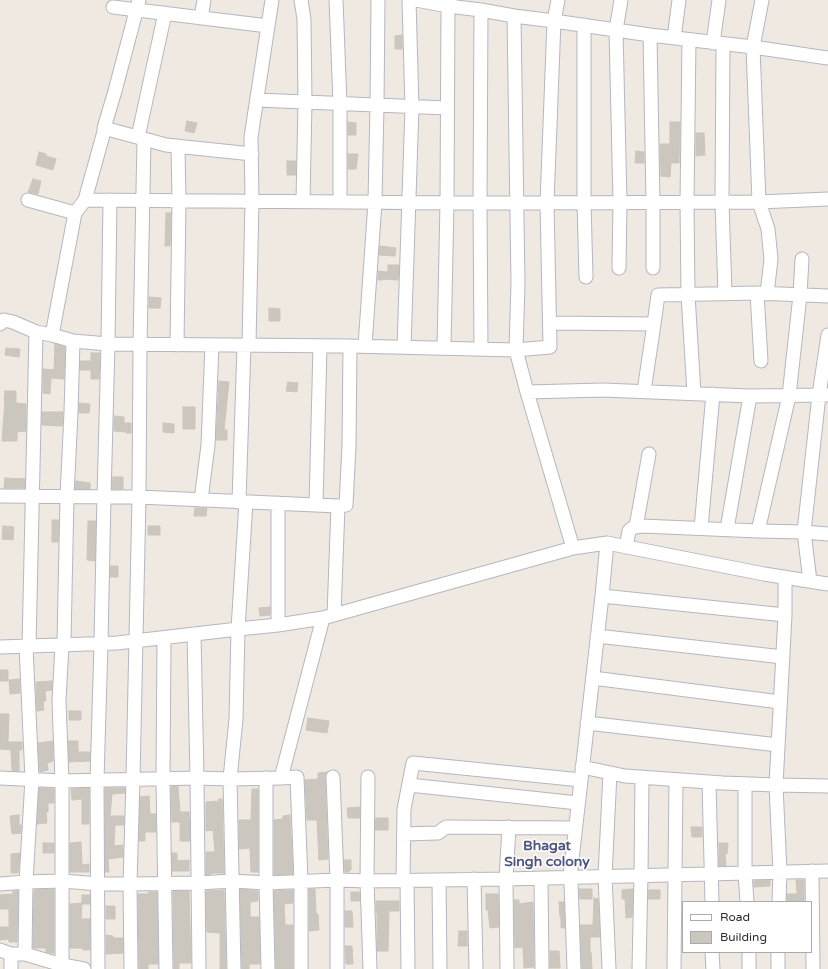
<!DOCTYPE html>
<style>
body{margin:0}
#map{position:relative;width:828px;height:969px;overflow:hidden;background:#efe9e1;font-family:"Varela Round",sans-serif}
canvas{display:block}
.legend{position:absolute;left:682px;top:901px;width:130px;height:52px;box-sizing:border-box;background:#fff;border:1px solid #ababab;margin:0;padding:5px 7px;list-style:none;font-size:12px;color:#2e2e2e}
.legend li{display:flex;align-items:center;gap:8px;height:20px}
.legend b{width:20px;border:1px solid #ababab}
</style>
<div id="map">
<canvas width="828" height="969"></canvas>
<ul class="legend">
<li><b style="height:5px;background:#fff"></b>Road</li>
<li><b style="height:11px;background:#cbc7bf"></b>Building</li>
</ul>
</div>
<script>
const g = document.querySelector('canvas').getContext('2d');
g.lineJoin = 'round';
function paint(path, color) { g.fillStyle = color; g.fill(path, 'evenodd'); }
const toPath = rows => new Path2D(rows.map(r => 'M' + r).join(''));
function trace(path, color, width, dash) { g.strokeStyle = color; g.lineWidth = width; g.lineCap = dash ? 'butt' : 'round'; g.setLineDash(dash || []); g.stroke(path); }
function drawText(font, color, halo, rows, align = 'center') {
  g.font = font + ' "Varela Round",sans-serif'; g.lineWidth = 3; g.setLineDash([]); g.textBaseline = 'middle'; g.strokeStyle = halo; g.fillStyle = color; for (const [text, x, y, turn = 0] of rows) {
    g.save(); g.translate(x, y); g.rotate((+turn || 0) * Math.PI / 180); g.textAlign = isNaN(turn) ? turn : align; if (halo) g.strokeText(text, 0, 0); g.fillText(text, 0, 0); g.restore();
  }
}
const building = toPath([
 [402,35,402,49,395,49,395,36,402,35],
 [187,121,197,123,194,133,185,131,187,121],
 [348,122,356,123,356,135,348,135,348,122],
 [670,122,680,122,679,163,671,163,670,177,661,176,660,144,670,144,670,122],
 [696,133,704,133,705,155,696,156,696,133],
 [636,151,644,152,644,163,635,163,636,151],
 [39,152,46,154,46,156,56,159,53,170,36,165,39,152],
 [348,154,358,154,356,169,348,169,348,154],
 [287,161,296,161,296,175,287,175,287,161],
 [33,179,41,181,38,194,28,192,33,179],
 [166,213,171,213,170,246,165,246,166,213],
 [380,246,396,248,395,256,379,255,380,246],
 [388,265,399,265,398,280,383,279,383,280,378,280,378,271,388,272,388,265],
 [149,297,161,298,160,308,149,308,149,297],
 [269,308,280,309,280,321,269,321,269,308],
 [55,344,65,347,64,379,51,378,50,394,43,393,43,369,54,370,55,344],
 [6,348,20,349,19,357,5,355,6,348],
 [91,353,100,353,99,379,91,379,91,370,80,370,80,361,91,361,91,353],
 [219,381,229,382,224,430,227,430,227,440,216,440,219,381],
 [288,382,298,383,297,392,286,391,288,382],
 [5,391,16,391,16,403,26,404,26,431,17,432,17,441,2,441,5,401,4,401,5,391],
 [79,403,90,404,89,413,79,413,79,403],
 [183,407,195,407,195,429,183,429,183,407],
 [42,412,63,412,62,426,42,425,42,412],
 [114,416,124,417,124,423,131,423,131,433,126,433,126,432,114,431,114,416],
 [163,423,174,424,174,433,163,432,163,423],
 [113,477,123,477,123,489,112,489,113,477],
 [5,478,25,479,25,488,4,488,5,478],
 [76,481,90,483,90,489,75,489,76,481],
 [195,508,207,508,206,516,194,516,195,508],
 [52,520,59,520,58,542,52,542,52,520],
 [88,521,96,521,95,561,87,560,88,521],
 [3,526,14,527,13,540,2,539,3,526],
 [148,526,160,526,160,535,148,535,148,526],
 [111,566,118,566,118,577,110,577,111,566],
 [270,607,270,615,260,616,259,608,270,607],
 [0,670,8,670,8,681,0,681,0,670],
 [19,679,20,693,10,694,9,680,19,679],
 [52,681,52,690,45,691,46,701,43,701,44,710,37,711,36,682,52,681],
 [69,711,81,711,81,720,69,720,69,711],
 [0,714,9,714,8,742,22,742,22,750,19,750,19,771,12,771,11,750,0,749,0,714],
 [308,718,329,721,327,733,306,730,308,718],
 [53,741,53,761,47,763,48,770,40,772,38,743,53,741],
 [68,741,78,741,78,752,90,752,90,761,69,762,68,741],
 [327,772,325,777,328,859,319,860,317,820,307,820,305,780,318,779,318,773,327,772],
 [178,786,180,812,189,812,190,841,180,841,180,822,172,822,171,787,178,786],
 [39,788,54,789,54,803,48,803,48,812,46,812,47,823,37,824,39,788],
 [89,788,89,824,82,824,82,799,72,800,71,789,89,788],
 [105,788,125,788,125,793,112,794,110,816,124,816,124,825,115,825,114,846,123,845,123,857,108,859,109,872,105,872,105,788],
 [252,789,258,789,258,872,251,872,250,848,239,849,239,820,251,820,252,789],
 [149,796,150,814,156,814,156,832,145,832,145,841,139,841,140,797,149,796],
 [219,799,222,799,224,873,211,873,211,874,206,875,206,852,215,852,213,830,206,831,206,802,219,801,219,799],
 [360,807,360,818,348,818,347,808,360,807],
 [19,815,19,825,21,825,21,833,12,834,10,816,19,815],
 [290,815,293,874,274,875,274,820,283,819,283,816,290,815],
 [376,818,388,818,388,830,375,830,376,818],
 [691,827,702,827,702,837,692,837,691,827],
 [81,842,82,865,89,864,89,872,70,872,70,843,81,842],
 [43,843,54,843,54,853,43,853,43,843],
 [719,843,728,843,727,854,725,853,726,866,719,866,719,843],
 [20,853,18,873,11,873,11,854,20,853],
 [172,853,177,853,177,861,189,860,189,871,172,871,172,853],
 [344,860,351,860,351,870,349,870,349,872,345,872,344,860],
 [770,880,770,886,754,887,754,881,770,880],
 [796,880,804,880,804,902,787,902,787,894,797,894,796,880],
 [54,889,54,953,51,953,46,952,46,948,33,948,34,890,54,889],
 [240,889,258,891,258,901,250,902,250,917,259,917,260,964,249,964,249,969,242,969,240,889],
 [309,889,315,889,316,914,318,914,319,930,309,931,309,889],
 [579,889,592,889,592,899,580,899,579,889],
 [633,889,632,917,626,918,625,899,622,899,622,890,633,889],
 [224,890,226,969,220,969,220,933,207,932,206,891,224,890],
 [293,890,293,903,284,904,285,925,293,925,293,969,276,969,274,891,293,890],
 [649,890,660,890,660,899,648,899,649,890],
 [13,891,18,891,17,942,9,942,9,939,0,940,0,927,9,927,9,909,0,909,0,895,13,894,13,891],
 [173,891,189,891,191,963,179,963,179,969,174,969,173,891],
 [148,892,157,892,158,964,148,964,148,969,139,969,138,894,149,894,148,892],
 [351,892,359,892,360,901,351,901,351,892],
 [486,894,498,894,499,927,490,928,488,910,486,910,486,894],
 [82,895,90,895,90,904,82,904,81,919,90,919,90,950,83,950,83,948,70,948,70,904,82,903,82,895],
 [594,898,598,899,600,937,590,937,590,952,591,952,592,969,582,969,580,925,593,925,594,898],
 [514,900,519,900,519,904,533,902,534,967,524,968,523,947,515,948,514,900],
 [376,901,399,901,399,911,389,911,388,951,377,951,377,913,376,913,376,901],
 [559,902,564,902,565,928,561,928,561,917,560,917,559,902],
 [106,906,115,906,115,919,106,919,106,906],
 [345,911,352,911,353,927,345,927,345,911],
 [459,931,467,931,467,946,458,946,459,931],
 [106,935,113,936,113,938,123,938,123,953,106,954,106,935],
 [345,946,352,946,353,964,346,964,345,946],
 [550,951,559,951,560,968,550,968,550,951]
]);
paint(building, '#cbc7bf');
trace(building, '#cbc5ba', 1);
const minor = toPath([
 [139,0,115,91,104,128,166,145,252,154],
 [301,0,304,19,305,102,303,201],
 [336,0,340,103,340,202],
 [416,0,448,6,481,10,514,16,554,21,650,35,753,47,828,58],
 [762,0,753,47,759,202,768,229,771,259,767,294],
 [113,7,268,26,251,137,252,201,249,345],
 [514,16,518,283,516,350,550,347,547,203,554,21,558,0],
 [201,18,204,0],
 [584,25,584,202,586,277],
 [268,26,272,0],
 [650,35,653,202,653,268],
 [674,38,679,0],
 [689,40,687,202,688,295,694,393],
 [713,43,719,0],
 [723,44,722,202,725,294],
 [257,100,447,108],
 [138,137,165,13],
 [144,139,140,345,139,497,338,506,346,505,349,446,350,346],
 [28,200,75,213],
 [85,200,105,128],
 [619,268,620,202,616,30,621,0],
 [757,293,761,361],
 [550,323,654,324,658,295,757,293,828,296],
 [0,324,4,320,13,322,36,332,52,335,73,341,108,344,350,346,516,350,527,392,573,548,323,618,278,625,238,629,117,643,0,647],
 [52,335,75,213,85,200,480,203,759,202,828,199],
 [177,345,179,201,178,146],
 [365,346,375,202,377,105,378,0],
 [404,347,412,107,409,0],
 [444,348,447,203,448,6,450,0],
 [481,349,480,203,481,10],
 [644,391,654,324],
 [527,392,603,390,750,396,828,395],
 [0,496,139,497,133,779,130,884,131,969],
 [201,500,208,445,212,345],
 [239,502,244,345],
 [316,505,320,346],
 [636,527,649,454],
 [701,528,713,394],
 [727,529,750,396],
 [758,531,789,396,800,295,802,259],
 [626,547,629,531,632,528,642,526,758,531,804,532,828,534],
 [573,548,607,543,764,574,828,584],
 [785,577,785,615],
 [810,581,804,532,819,395,828,335],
 [602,596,785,615,776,785,780,872,779,902],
 [334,615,338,506],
 [278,625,278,503],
 [194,634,197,778,199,969],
 [597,636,783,657],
 [164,638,163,779,166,969],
 [29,646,36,332],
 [593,678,780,702],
 [587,723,778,745],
 [582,767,625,776,723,783,776,785,828,786],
 [333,777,337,880,337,969],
 [368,777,367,881,370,969],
 [0,778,62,781,197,778,230,779,281,778,323,618],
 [266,778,266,883,268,969],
 [281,778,297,777,301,882,301,969],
 [709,782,712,902],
 [745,784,745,873,747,902],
 [409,785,578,803],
 [404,834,438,833,446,827,575,828],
 [812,871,813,969],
 [541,878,542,969],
 [474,879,476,969],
 [403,880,404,809,413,763,581,780],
 [407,880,408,969],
 [439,880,440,969],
 [0,884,26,882,63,881,98,884,130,884,198,883,233,881,266,883,337,880,367,881,506,879,828,871],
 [0,950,11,954,25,954,62,965,84,969],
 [712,952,713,969],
 [749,952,749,969],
 [11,954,11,969],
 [25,954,26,882,32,779,26,646],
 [62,965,62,781,59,701,62,645,64,642,67,497,71,412,73,341],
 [98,969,97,780,101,644,104,497,108,344,110,200],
 [234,969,230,779,236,719,238,629,246,502],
 [507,969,506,879,509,827],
 [574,969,571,882,570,877,602,596,607,543],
 [609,969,605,876,610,773],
 [639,969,641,875,642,777],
 [674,969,676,780],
 [778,969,778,952]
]);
trace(minor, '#b4b7c1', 15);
trace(minor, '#fff', 13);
drawText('bold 14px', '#4d5680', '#fff', [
 ["Bhagat",547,846],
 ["Singh colony",547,862]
]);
</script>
